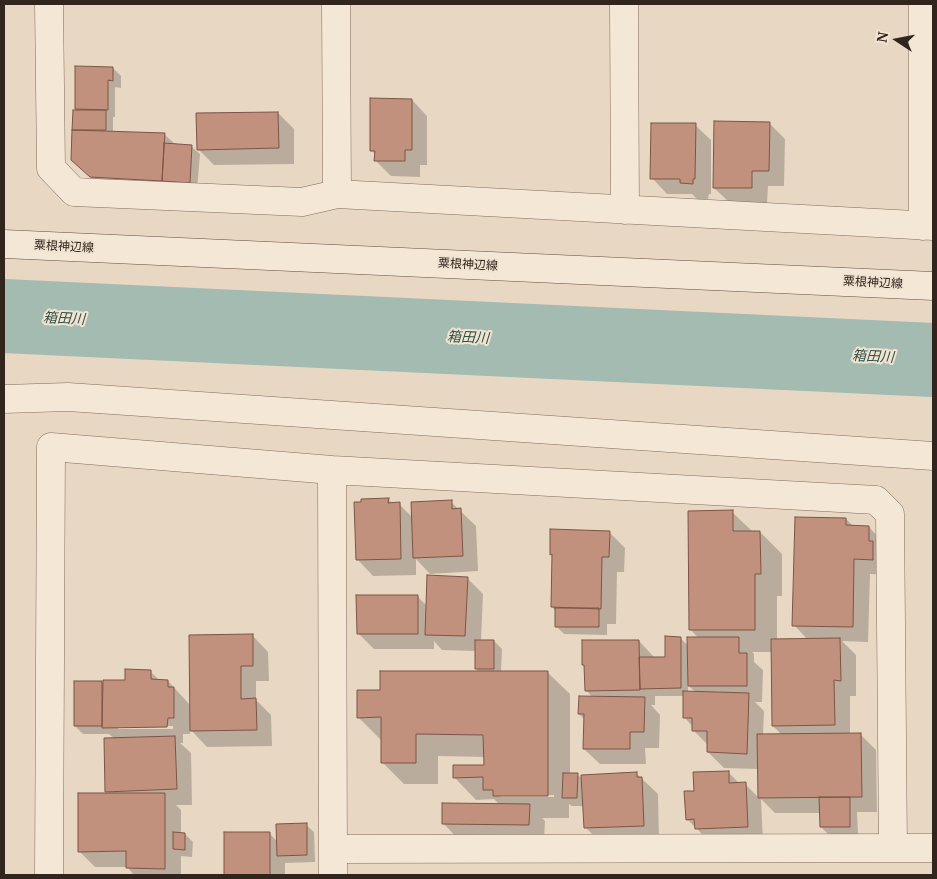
<!DOCTYPE html>
<meta charset="utf-8">
<style>
body{margin:0}
#map{position:relative;width:937px;height:879px;overflow:hidden;background:#e8d8c3;font-family:"PT Serif",serif}
canvas{display:block}
.frame{position:absolute;inset:0;border:5px solid #32251e;pointer-events:none}
.north{position:absolute;left:872px;top:15px;width:50px;height:50px;-webkit-text-stroke:4px #f0e4d1;paint-order:stroke;rotate:281deg;font-size:14px;font-weight:700;line-height:20px;text-align:center;color:#32251e}
.north::after{content:'';display:block;margin:auto;width:18px;height:22px;background:#32251e;clip-path:polygon(50% 0,100% 100%,50% 72%,0 100%)}
</style>
<div id="map">
<canvas width="937" height="879"></canvas>
<div class="frame"></div>
<div class="north">N</div>
</div>
<script>
const g = document.querySelector('canvas').getContext('2d');
g.lineJoin = 'round';
function paint(path, color) { g.fillStyle = color; g.fill(path, 'evenodd'); }
const toPath = rows => new Path2D(rows.map(r => 'M' + r).join(''));
function trace(path, color, width, dash) { g.strokeStyle = color; g.lineWidth = width; g.lineCap = dash ? 'butt' : 'round'; g.setLineDash(dash || []); g.stroke(path); }
function drawText(font, color, halo, rows, align = 'center') {
  g.font = font + ' "PT Serif","Noto Sans JP",serif'; g.lineWidth = 4; g.setLineDash([]); g.textBaseline = 'middle'; g.strokeStyle = halo; g.fillStyle = color; for (const [text, x, y, turn = 0] of rows) {
    g.save(); g.translate(x, y); g.rotate((+turn || 0) * Math.PI / 180); g.textAlign = isNaN(turn) ? turn : align; if (halo) g.strokeText(text, 0, 0); g.fillText(text, 0, 0); g.restore();
  }
}
paint(toPath([
 [76,68,113,68,121,76,121,88,115,87,115,117,113,117,113,132,164,134,176,145,192,147,200,154,197,190,107,192,89,176,76,131,74,130,76,111],
 [412,100,427,116,427,165,420,165,420,177,391,176,376,161,376,155,371,150],
 [278,113,294,129,294,164,214,165,198,149],
 [769,123,785,139,784,186,768,186,767,203,730,203,714,188],
 [695,125,711,140,711,194,709,194,708,199,697,199,692,194,667,194,652,178],
 [388,499,393,504,399,504,413,518,451,502,476,526,478,571,430,574,416,559,416,575,373,576,358,560],
 [732,512,753,532,760,532,782,554,782,596,777,596,777,640,808,640,794,625,846,519,854,527,869,527,884,543,888,575,870,574,868,642,842,641,856,655,856,696,850,696,850,734,860,734,876,750,877,812,857,812,858,834,829,835,821,827,821,813,775,813,761,799,763,842,712,844,687,819,695,792,728,772,740,784,745,784,759,798,759,769,724,768,708,752,708,745,693,730,693,727,684,717,684,696,655,696,655,705,651,705,660,715,659,748,645,748,646,764,600,764,584,749,585,720,579,714,593,698,586,690,639,641,654,657,654,658,666,658,680,638,689,646,699,639,691,630],
 [752,652,772,652,773,726,782,735,763,735,764,711,755,702,762,702,763,670,754,662,754,654],
 [688,685,696,693,688,693],
 [609,532,625,548,624,572,617,572,616,624,607,624,607,635,564,634,556,626,556,611,552,607,553,555,551,554],
 [467,578,483,594,481,641,494,641,502,649,501,672,547,672,570,694,570,774,577,774,582,779,636,773,658,794,659,842,601,843,585,827,584,806,572,806,569,804,569,818,542,818,545,821,544,840,459,840,444,824,499,804,494,799,476,800,454,777,485,766,485,757,438,756,438,784,404,784,382,762,382,740,381,740,358,717,382,691,479,672,476,668,476,651,442,650,434,641,434,649,374,649,358,633,418,597,427,606],
 [499,795,554,795,554,797,501,797],
 [253,636,268,652,269,681,256,681,256,700,271,715,272,746,207,747,190,729,190,734,183,734,183,743,180,743,191,753,192,805,176,805,181,810,181,834,185,834,193,842,192,857,181,856,181,875,134,875,127,867,95,867,79,851,110,794,107,791,115,739,109,734,83,734,75,726,101,682,104,685,126,681,150,671,160,681,168,681,191,706],
 [118,726,173,726,173,729,118,729],
 [306,825,314,832,315,862,285,863,285,875,225,875,225,834,269,833,278,842]
]), '#0003');
trace(toPath([
 [4,316,933,360]
]), '#a4bbb2', 74);
const building = toPath([
 [75,66,113,67,113,81,108,80,108,110,75,109,75,66],
 [370,98,412,99,412,150,405,150,405,161,374,161,375,151,370,151,370,98],
 [73,110,106,110,106,130,72,130,73,110],
 [278,112,279,148,197,150,196,113,278,112],
 [714,121,770,122,769,171,752,171,752,188,713,188,714,121],
 [651,123,696,123,695,179,693,179,693,184,680,183,680,179,650,179,651,123],
 [72,130,165,133,162,181,90,177,71,160,72,130],
 [164,143,192,145,190,183,162,181,164,143],
 [389,498,388,503,400,502,401,559,356,560,354,502,361,502,361,499,389,498],
 [452,500,452,509,461,508,463,556,413,558,411,502,452,500],
 [733,510,733,531,760,531,761,574,755,574,755,630,689,630,688,511,733,510],
 [795,517,846,518,846,525,869,526,869,541,873,541,873,560,854,559,853,627,792,626,795,517],
 [550,529,610,531,609,557,602,557,601,609,551,607,552,554,550,555,550,529],
 [427,575,468,577,465,636,425,635,427,575],
 [356,595,418,595,418,634,357,634,356,595],
 [555,608,599,608,599,627,555,627,555,608],
 [253,634,253,666,241,666,241,699,256,698,257,730,190,731,189,635,253,634],
 [665,636,681,637,681,688,640,689,639,657,665,657,665,636],
 [687,637,739,637,739,653,747,653,747,686,688,686,687,637],
 [840,638,841,681,834,680,835,725,772,726,771,639,840,638],
 [475,640,494,640,494,669,475,669,475,640],
 [582,640,639,640,640,690,585,691,584,665,582,665,582,640],
 [125,669,151,670,151,679,168,680,168,687,174,687,174,718,168,718,167,727,102,728,103,680,125,680,125,669],
 [380,671,548,671,548,796,493,796,493,790,483,790,483,777,453,778,453,765,484,765,483,735,416,734,416,763,381,763,381,717,357,718,357,690,380,690,380,671],
 [74,681,102,681,102,726,74,726,74,681],
 [683,691,749,693,747,754,707,752,707,731,692,731,692,718,683,718,683,691],
 [579,696,645,697,644,732,630,732,630,749,583,749,584,714,578,714,579,696],
 [861,733,862,797,758,798,757,734,861,733],
 [175,736,177,789,105,792,104,738,175,736],
 [729,771,729,783,746,782,748,827,695,829,694,819,686,820,684,791,694,791,693,772,729,771],
 [637,772,637,777,642,777,644,826,584,828,581,775,637,772],
 [563,773,578,773,577,798,562,798,563,773],
 [78,793,165,793,165,869,126,868,126,851,78,852,78,793],
 [819,797,850,797,850,827,820,827,819,797],
 [442,803,530,804,529,825,442,824,442,803],
 [307,823,307,855,277,856,276,824,307,823],
 [173,832,185,833,185,850,173,849,173,832],
 [224,832,270,832,270,875,224,875,224,832]
]);
paint(building, '#c2917d');
trace(building, '#7c5445', 1);
const street = toPath([
 [49,4,51,168,74,192,302,202,337,194,933,226],
 [336,4,337,194],
 [624,4,625,210],
 [923,4,923,226],
 [4,399,68,397,933,456],
 [332,470,333,875],
 [333,849,933,848],
 [49,875,51,447,332,470,876,500,890,514,893,848]
]);
const secondary = toPath([
 [4,244,933,286]
]);
trace(street, '#806b5c', 29);
trace(secondary, '#624c3f', 29);
trace(street, '#f4e7d5', 28);
trace(secondary, '#f4e7d5', 28);
drawText('12px', '#32251e', '#f0e4d1', [
 ["粟根神辺線",64,247,3],
 ["粟根神辺線",468,265,3],
 ["粟根神辺線",873,283,3]
]);
drawText('italic 14px', '#2f504a', '#f0e4d1', [
 ["箱田川",64,319,3],
 ["箱田川",468,338,3],
 ["箱田川",873,357,3]
]);
</script>
